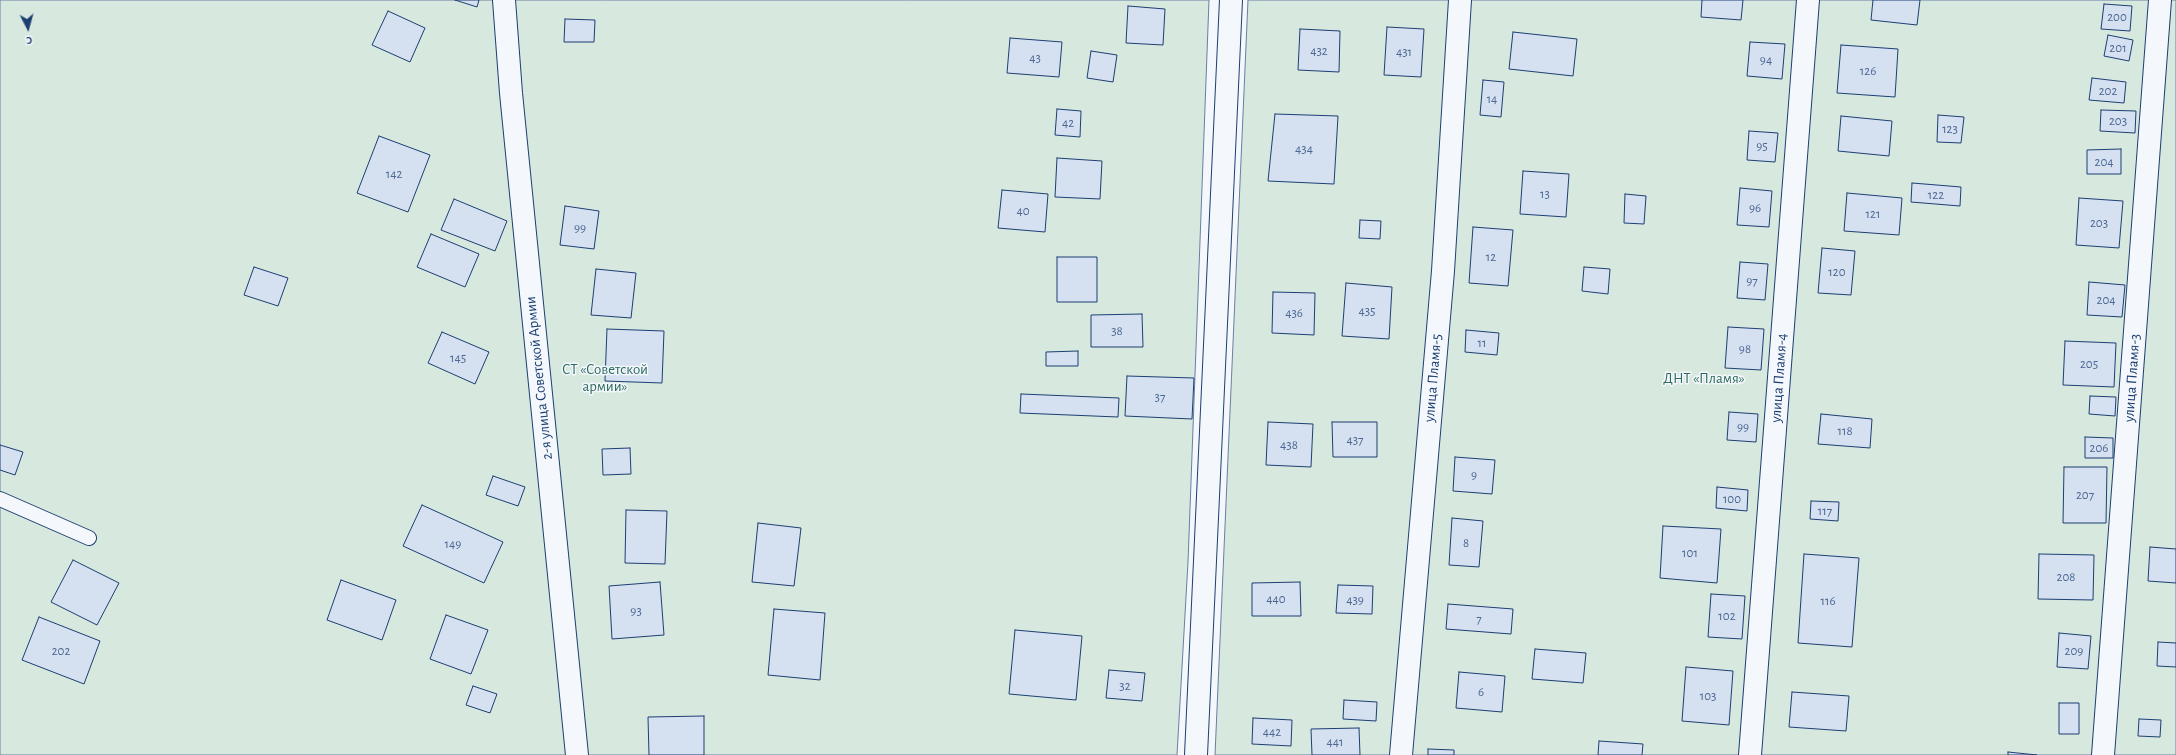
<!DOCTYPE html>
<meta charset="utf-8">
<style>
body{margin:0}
#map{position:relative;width:2176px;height:755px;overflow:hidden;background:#f4f7fb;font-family:"Alegreya Sans",sans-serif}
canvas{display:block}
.north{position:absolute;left:8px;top:8px;width:40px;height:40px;-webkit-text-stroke:3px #f4f7fb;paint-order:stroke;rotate:174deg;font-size:11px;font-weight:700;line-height:16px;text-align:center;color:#1d3f73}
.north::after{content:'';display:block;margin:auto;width:14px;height:18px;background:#1d3f73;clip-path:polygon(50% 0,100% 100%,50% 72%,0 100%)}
</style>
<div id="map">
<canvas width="2176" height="755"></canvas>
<div class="north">С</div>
</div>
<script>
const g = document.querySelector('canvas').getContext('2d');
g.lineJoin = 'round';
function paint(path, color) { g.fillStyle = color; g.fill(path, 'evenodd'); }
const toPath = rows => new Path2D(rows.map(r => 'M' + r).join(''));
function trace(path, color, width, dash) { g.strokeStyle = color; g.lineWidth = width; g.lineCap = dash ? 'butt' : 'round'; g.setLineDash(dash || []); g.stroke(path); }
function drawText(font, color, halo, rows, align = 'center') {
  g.font = font + ' "Alegreya Sans",sans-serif'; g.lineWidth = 3; g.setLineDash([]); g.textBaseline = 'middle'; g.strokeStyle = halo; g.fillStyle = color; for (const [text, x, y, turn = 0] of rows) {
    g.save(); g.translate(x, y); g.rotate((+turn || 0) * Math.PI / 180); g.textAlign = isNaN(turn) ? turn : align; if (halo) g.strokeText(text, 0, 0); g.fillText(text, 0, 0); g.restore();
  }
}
const green = toPath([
 [0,0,1209,0,1188,562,1177,755,0,755,0,0],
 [1248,0,2176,0,2176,755,1215,755,1248,0]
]);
paint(green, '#d7e8df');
trace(green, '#687fa3', 1);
const building = toPath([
 [455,0,479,0,477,7,455,0],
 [1702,0,1743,0,1741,20,1701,17,1702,0],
 [1873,0,1920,0,1917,25,1871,20,1873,0],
 [2104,4,2132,6,2130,31,2101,29,2104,4],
 [1128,6,1165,9,1163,45,1126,43,1128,6],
 [388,11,425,28,410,62,372,45,388,11],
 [565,19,595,20,594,42,564,42,565,19],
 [1387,27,1424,29,1421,77,1384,75,1387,27],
 [1300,29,1340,31,1339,72,1298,70,1300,29],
 [1513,32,1577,39,1573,76,1509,69,1513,32],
 [2108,35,2133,40,2129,61,2104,56,2108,35],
 [1010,38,1062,42,1059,77,1007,73,1010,38],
 [1750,42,1785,44,1782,79,1747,76,1750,42],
 [1841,45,1898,49,1895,97,1837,93,1841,45],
 [1091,51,1117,55,1113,82,1087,78,1091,51],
 [2092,78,2126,82,2124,103,2089,100,2092,78],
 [1483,80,1504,82,1501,117,1480,115,1483,80],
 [1057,109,1081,111,1080,137,1055,135,1057,109],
 [2101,110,2136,111,2135,133,2100,131,2101,110],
 [1275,114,1338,116,1334,184,1268,181,1275,114],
 [1938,115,1964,117,1961,143,1937,142,1938,115],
 [1841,116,1892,121,1889,156,1838,151,1841,116],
 [1749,131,1778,133,1775,162,1747,160,1749,131],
 [379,136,430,155,408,212,357,193,379,136],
 [2121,149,2121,174,2087,174,2087,150,2121,149],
 [1057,158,1102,161,1100,199,1055,197,1057,158],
 [1523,171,1569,174,1566,217,1520,214,1523,171],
 [1912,183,1961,187,1960,206,1911,202,1912,183],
 [1740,188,1772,191,1769,227,1737,225,1740,188],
 [1002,190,1048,194,1045,232,998,228,1002,190],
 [1847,193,1902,198,1899,235,1844,231,1847,193],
 [1625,194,1646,196,1644,224,1624,223,1625,194],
 [2079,198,2123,201,2119,248,2076,245,2079,198],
 [454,199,507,221,495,251,441,230,454,199],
 [565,206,599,211,594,249,560,245,565,206],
 [1360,220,1381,221,1380,239,1359,238,1360,220],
 [1473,227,1513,230,1508,286,1469,283,1473,227],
 [431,234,479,254,465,287,417,267,431,234],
 [1822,248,1855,251,1851,295,1818,293,1822,248],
 [1057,257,1097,257,1097,302,1057,302,1057,257],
 [1740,262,1768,264,1765,300,1737,298,1740,262],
 [254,267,288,278,278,306,244,295,254,267],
 [1584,267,1610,269,1608,294,1582,291,1584,267],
 [596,269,636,273,631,318,591,315,596,269],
 [2089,282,2125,285,2122,317,2087,315,2089,282],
 [1346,283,1392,287,1389,339,1342,336,1346,283],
 [1273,292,1315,293,1314,335,1272,333,1273,292],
 [1142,314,1143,347,1091,347,1091,315,1142,314],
 [1728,327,1764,329,1761,370,1725,368,1728,327],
 [607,329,664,331,662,383,605,381,607,329],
 [1466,330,1499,333,1497,355,1465,352,1466,330],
 [442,332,489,352,475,384,428,363,442,332],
 [2065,341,2116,343,2114,387,2063,385,2065,341],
 [1078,351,1078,366,1046,366,1046,352,1078,351],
 [1127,376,1194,378,1192,419,1125,416,1127,376],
 [1021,394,1119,398,1118,417,1020,413,1021,394],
 [2090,396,2116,397,2115,416,2089,414,2090,396],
 [1729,412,1758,414,1756,442,1727,440,1729,412],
 [1821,414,1872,419,1870,448,1818,444,1821,414],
 [1268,422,1313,424,1311,467,1266,465,1268,422],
 [1332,422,1377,422,1377,457,1333,457,1332,422],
 [2085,437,2113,438,2113,458,2085,458,2085,437],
 [0,445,23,452,15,475,0,470,0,445],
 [630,448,631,474,603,475,602,449,630,448],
 [1455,457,1495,460,1492,494,1453,491,1455,457],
 [2064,467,2107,467,2106,523,2063,523,2064,467],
 [493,476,525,487,518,506,486,495,493,476],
 [1717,487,1748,490,1747,511,1716,508,1717,487],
 [1811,501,1839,502,1838,521,1810,519,1811,501],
 [422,505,503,542,484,583,403,546,422,505],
 [626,510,667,511,665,564,625,563,626,510],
 [1452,518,1483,521,1479,567,1449,565,1452,518],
 [758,523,801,528,794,586,752,582,758,523],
 [1663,526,1721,529,1717,583,1660,578,1663,526],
 [2150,547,2176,549,2176,583,2148,581,2150,547],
 [1804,554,1859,558,1852,647,1798,643,1804,554],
 [2039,554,2094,555,2093,600,2038,599,2039,554],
 [73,560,119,583,97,625,51,602,73,560],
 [341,580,396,600,382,640,327,620,341,580],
 [660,582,664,635,612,639,609,586,660,582],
 [1300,582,1301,616,1252,616,1252,583,1300,582],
 [1338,585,1373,586,1372,614,1336,613,1338,585],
 [1711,594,1745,596,1742,639,1708,637,1711,594],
 [1448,604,1513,609,1511,634,1446,629,1448,604],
 [774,609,825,613,820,680,768,675,774,609],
 [446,615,488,630,471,674,430,659,446,615],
 [39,617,100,641,84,684,22,660,39,617],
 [1015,630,1082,636,1076,700,1009,694,1015,630],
 [2059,633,2091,636,2088,669,2057,667,2059,633],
 [2158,642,2176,643,2176,667,2157,666,2158,642],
 [1535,649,1586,653,1583,683,1532,679,1535,649],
 [1686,667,1733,671,1729,725,1682,721,1686,667],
 [1109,670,1145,673,1142,701,1106,698,1109,670],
 [1459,672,1505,676,1502,712,1456,708,1459,672],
 [473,686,497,694,490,713,466,705,473,686],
 [1792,692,1849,696,1846,731,1789,727,1792,692],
 [1344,700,1377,702,1376,721,1343,719,1344,700],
 [2059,703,2079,703,2079,734,2059,734,2059,703],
 [704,716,704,755,649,755,648,717,704,716],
 [1253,718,1292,720,1291,746,1252,744,1253,718],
 [2139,719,2161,720,2160,737,2138,736,2139,719],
 [1359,728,1360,755,1312,755,1311,729,1359,728],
 [1599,741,1643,744,1642,755,1598,755,1599,741],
 [1428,749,1454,750,1454,755,1428,755,1428,749],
 [2008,752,2037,755,2008,755,2008,752]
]);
paint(building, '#d5e0f0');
trace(building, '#1d3f73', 1);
const service = toPath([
 [0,499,89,538]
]);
const minor = toPath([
 [504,0,511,93,577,755],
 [1196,755,1231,0],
 [1401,755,1443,271,1460,0],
 [1750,755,1808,0],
 [2103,755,2160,0]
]);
trace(service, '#1d3f73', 16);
trace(minor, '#1d3f73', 24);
trace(service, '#f4f7fb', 14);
trace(minor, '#f4f7fb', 22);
drawText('13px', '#4b6792', null, [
 ["200",2117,17],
 ["201",2118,48],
 ["432",1319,51],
 ["431",1404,52],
 ["43",1035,58],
 ["94",1766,60],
 ["126",1868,71],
 ["202",2108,91],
 ["14",1492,99],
 ["203",2118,121],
 ["42",1068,123],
 ["123",1950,129],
 ["95",1762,146],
 ["434",1304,149],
 ["204",2104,162],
 ["142",394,174],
 ["13",1545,194],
 ["122",1936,195],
 ["96",1755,208],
 ["40",1023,211],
 ["121",1873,214],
 ["203",2099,223],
 ["99",580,228],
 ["12",1491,257],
 ["120",1837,272],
 ["97",1752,281],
 ["204",2106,300],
 ["435",1367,311],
 ["436",1294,313],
 ["38",1117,331],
 ["11",1482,343],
 ["98",1745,349],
 ["145",458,358],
 ["205",2089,364],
 ["37",1160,397],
 ["99",1743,427],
 ["118",1845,431],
 ["437",1355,440],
 ["438",1289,445],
 ["206",2099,448],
 ["9",1474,475],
 ["207",2085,495],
 ["100",1732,499],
 ["117",1825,511],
 ["8",1466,543],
 ["149",453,544],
 ["101",1690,553],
 ["208",2066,577],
 ["440",1276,599],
 ["439",1355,600],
 ["116",1828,601],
 ["93",636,611],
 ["102",1727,616],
 ["7",1479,619],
 ["202",61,651],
 ["209",2074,651],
 ["32",1125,686],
 ["6",1481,692],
 ["103",1708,696],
 ["442",1272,732],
 ["441",1335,742]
]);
drawText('15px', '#2c6c60', '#f4f7fb', [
 ["СТ «Советской",605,369],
 ["армии»",605,386],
 ["ДНТ «Пламя»",1704,378]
]);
drawText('15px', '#1d3f73', '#f4f7fb', [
 ["2-я улица Советской Армии",539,378,-96],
 ["улица Пламя-5",1433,378,-85],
 ["улица Пламя-4",1779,378,-86],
 ["улица Пламя-3",2132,378,-86]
]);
</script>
